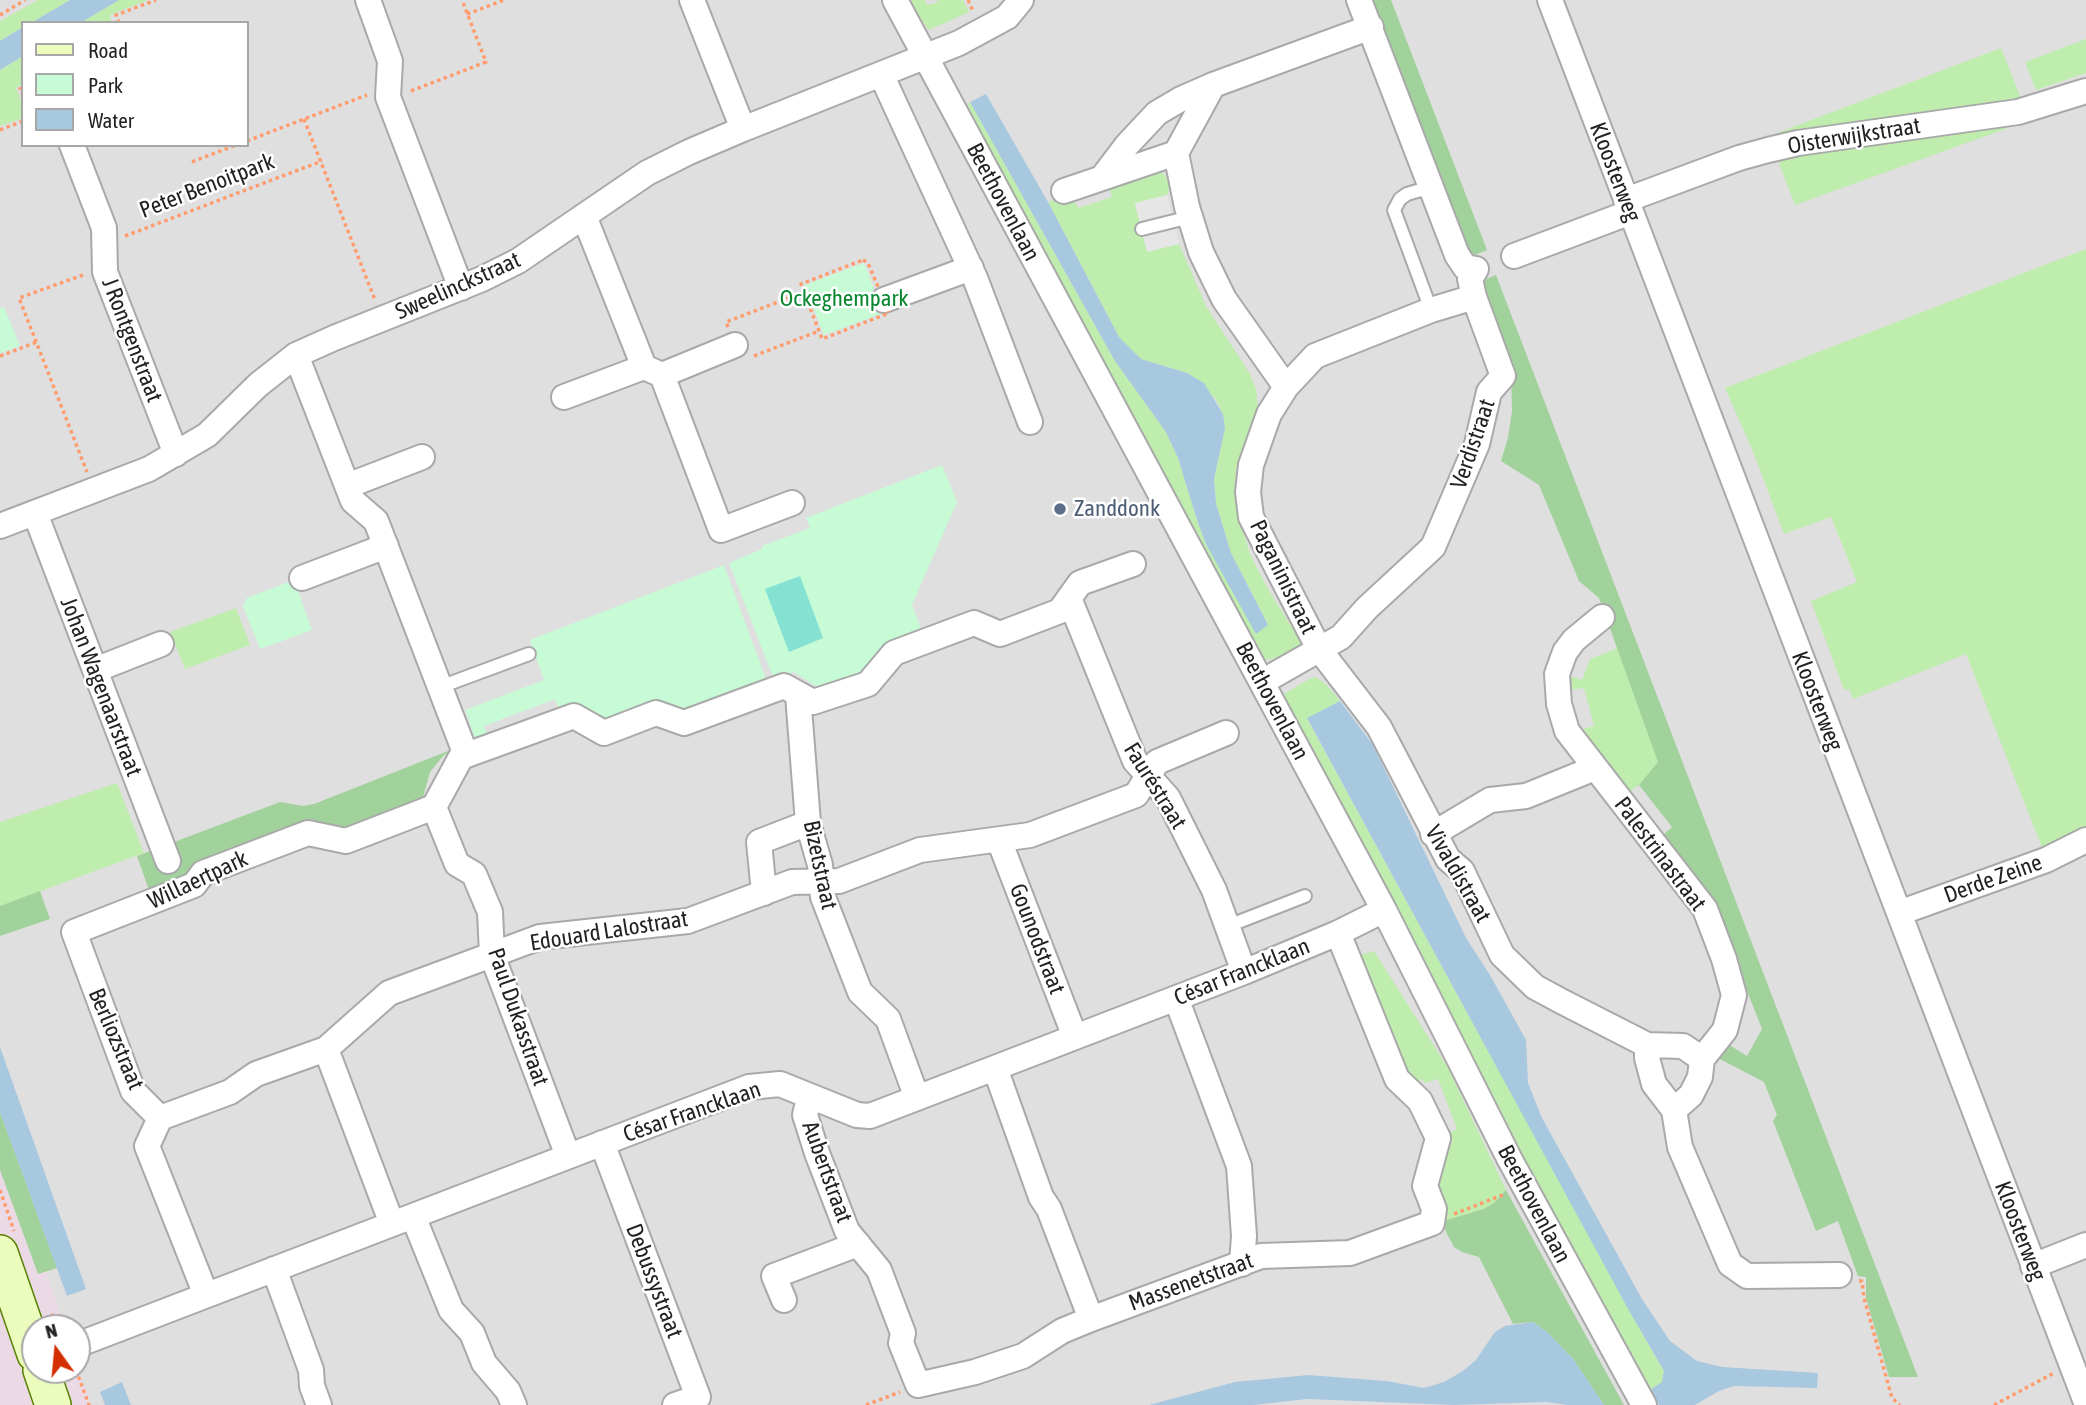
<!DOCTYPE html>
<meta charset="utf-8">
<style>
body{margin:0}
#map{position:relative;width:2086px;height:1405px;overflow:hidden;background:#f2f1e9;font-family:"Asap Condensed",sans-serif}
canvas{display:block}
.legend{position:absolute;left:21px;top:21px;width:228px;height:126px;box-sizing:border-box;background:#fff;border:2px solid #a7a7a7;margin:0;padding:9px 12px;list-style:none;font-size:21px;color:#222}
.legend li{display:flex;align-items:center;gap:14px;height:35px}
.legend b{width:35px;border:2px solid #a7a7a7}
.north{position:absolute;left:21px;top:1314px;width:70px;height:70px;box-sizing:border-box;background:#fff;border:2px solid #a7a7a7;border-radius:50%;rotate:345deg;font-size:19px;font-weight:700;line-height:28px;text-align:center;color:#222}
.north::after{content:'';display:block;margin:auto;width:24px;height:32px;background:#d42e00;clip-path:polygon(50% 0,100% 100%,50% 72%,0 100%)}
</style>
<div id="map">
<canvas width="2086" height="1405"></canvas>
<ul class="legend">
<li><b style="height:9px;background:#ebfcbd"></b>Road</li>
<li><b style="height:19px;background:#c6fbd6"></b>Park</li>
<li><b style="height:19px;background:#a8c8e0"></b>Water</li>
</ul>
<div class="north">N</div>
</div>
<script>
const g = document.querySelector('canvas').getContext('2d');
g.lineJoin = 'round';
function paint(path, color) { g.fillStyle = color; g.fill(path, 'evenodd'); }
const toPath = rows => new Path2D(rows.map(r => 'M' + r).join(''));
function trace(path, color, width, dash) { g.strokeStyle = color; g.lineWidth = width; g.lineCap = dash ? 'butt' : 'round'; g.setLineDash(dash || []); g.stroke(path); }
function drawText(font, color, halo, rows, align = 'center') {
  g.font = font + ' "Asap Condensed",sans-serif'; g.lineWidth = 5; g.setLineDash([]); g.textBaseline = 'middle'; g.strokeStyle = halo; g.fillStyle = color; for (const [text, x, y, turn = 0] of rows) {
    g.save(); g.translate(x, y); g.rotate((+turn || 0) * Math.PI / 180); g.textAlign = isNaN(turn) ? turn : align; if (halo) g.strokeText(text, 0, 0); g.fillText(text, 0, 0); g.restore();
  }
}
paint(toPath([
 [0,0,2086,0,2086,1405,33,1405,0,1305],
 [23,23,247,23,247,145,23,145],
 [35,1328,77,1328,77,1370,35,1370]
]), '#e0dfdf');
paint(toPath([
 [0,1133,65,1328,35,1328,35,1370,77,1370,77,1364,91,1405,0,1405]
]), '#ebdae5');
paint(toPath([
 [38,0,70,0,31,23,23,23,23,27,0,41,0,21],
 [119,0,148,0,110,15,112,23,80,23],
 [907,0,924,0,927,4,933,4,939,0,963,0,969,12,929,30,919,16,916,18],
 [2086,39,2086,73,2036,90,2025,62],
 [2001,48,2022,101,1779,137,1777,133],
 [23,56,23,84,16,88,23,105,23,118,0,126,0,70],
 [970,102,1115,361,1166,432,1178,458,1198,523,1207,546,1268,624,1231,553,1216,504,1214,479,1225,428,1223,414,1215,398,1187,373,1141,359,1131,351,1119,337,1048,202,1071,194,1078,208,1112,197,1108,182,1159,169,1171,183,1167,195,1135,204,1147,251,1179,244,1206,306,1250,374,1256,389,1258,406,1255,421,1236,469,1235,493,1239,519,1250,554,1268,589,1304,647,1302,653,1256,662,959,110],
 [2019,124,1795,205,1777,158],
 [2086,249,2086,830,2043,850,1966,654,1853,699,1849,689,1844,690,1811,601,1857,582,1831,517,1784,534,1754,454,1725,388],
 [236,608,250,645,185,669,170,632],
 [1618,648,1658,762,1639,785,1627,793,1578,735,1583,729,1594,726,1584,688,1569,690,1563,674,1582,680,1590,659],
 [1316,677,1327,685,1340,701,1307,719,1648,1344,1664,1371,1662,1382,1650,1390,1277,705,1279,697,1311,678],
 [117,783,144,853,0,906,0,822],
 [1374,951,1448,1068,1506,1190,1494,1203,1484,1209,1443,1221,1432,1175,1445,1136,1457,1129,1438,1079,1425,1083,1422,1079,1419,1082,1401,1068,1357,956]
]), '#bfedae');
paint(toPath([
 [1373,0,1391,0,1487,250,1475,255,1463,246],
 [1496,275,1918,1377,1889,1377,1866,1298,1866,1277,1858,1276,1838,1221,1816,1231,1773,1121,1777,1115,1764,1082,1718,1058,1726,1043,1747,1056,1762,1029,1742,978,1661,837,1672,827,1639,785,1658,762,1599,598,1579,581,1539,485,1501,461,1508,438,1512,411,1511,372,1477,283],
 [453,749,443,756,430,772,422,801,417,811,192,870,184,875,177,884,150,893,137,856,280,802,303,806,314,804],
 [40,891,50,919,0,936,0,906],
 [0,1112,57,1268,38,1274,0,1170],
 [1506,1190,1624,1405,1604,1405,1573,1359,1547,1332,1533,1322,1513,1324,1479,1257,1462,1252,1454,1247,1446,1232,1443,1221,1484,1209,1494,1203]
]), '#a1d29c');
paint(toPath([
 [864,263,883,313,824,335,805,285],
 [4,307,20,346,0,353,0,308],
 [942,465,957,502,912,605,923,634,862,681,828,694,794,672,774,680,729,563,762,549,762,546,810,528,806,518],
 [724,565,767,682,682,714,606,722,560,712,555,699,484,726,489,740,477,744,465,710,544,680,530,640],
 [294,580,312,630,260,649,243,606,247,598]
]), '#c6fbd6');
paint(toPath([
 [800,576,823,638,789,652,765,589]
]), '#85e2d3');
paint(toPath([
 [1167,195,1179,244,1147,252,1135,203]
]), '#e6e6e6');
paint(toPath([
 [70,0,119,0,80,23,31,23],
 [23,27,23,56,0,70,0,41],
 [986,94,1048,202,1119,337,1141,359,1187,373,1204,383,1223,414,1225,428,1214,479,1216,504,1231,553,1268,625,1256,634,1207,546,1198,523,1178,458,1166,432,1115,361,970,102],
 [1340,701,1373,745,1466,938,1490,975,1526,1040,1528,1083,1542,1118,1642,1299,1670,1341,1697,1361,1722,1367,1818,1373,1817,1388,1734,1386,1719,1391,1695,1405,1659,1405,1650,1390,1662,1382,1664,1371,1627,1307,1307,718],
 [0,1047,86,1289,67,1296,0,1112],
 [1533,1322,1547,1332,1573,1359,1604,1405,1567,1405,1547,1402,1455,1405,1307,1399,1254,1405,1149,1405,1235,1382,1308,1375,1387,1381,1424,1388,1444,1382,1463,1371,1476,1360,1495,1332,1505,1326],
 [122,1382,131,1405,105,1405,100,1392]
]), '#a8c8e0');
const lane = toPath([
 [1431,187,1407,194,1400,199,1394,210,1431,310],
 [1142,229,1190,217],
 [440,687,529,654],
 [1228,926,1305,896]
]);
const street = toPath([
 [368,0,390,61,388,97,461,288],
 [692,0,743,129],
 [895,0,1384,910,1509,1158,1644,1405],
 [1550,0,2086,1402],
 [881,74,975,278,1030,422],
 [72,145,104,228,105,272,176,454],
 [1176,153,1187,207,1201,252,1224,299,1286,387],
 [1102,178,1127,145,1157,113,1181,99,1213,85],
 [1064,191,1176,153,1213,85,1371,27],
 [1626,200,1739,158,1768,150,1798,143,2018,112,2086,91],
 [584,216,644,367,662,375,721,530,792,503],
 [1514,256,1631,212],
 [1474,297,1431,310,1315,356,1286,387,1269,414,1251,465,1248,492,1251,517,1319,649,1379,727,1448,859,1462,871,1502,955,1535,987,1561,1001,1647,1045,1683,1046,1702,1059,1700,1077,1691,1095,1674,1110],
 [884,300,971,268],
 [296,355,353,501,376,521,466,755],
 [662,375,735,345],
 [564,397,644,367],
 [347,486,422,457],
 [35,513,168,861],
 [0,526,149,469,207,435,258,385,296,355,334,338,482,279,518,261,647,173,689,152,743,129,959,43,1007,17,1021,0],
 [302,578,386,546],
 [1069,598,1135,761,1168,798,1214,890,1244,972],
 [1602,617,1574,640,1565,652,1557,674,1559,704,1567,731,1705,909,1724,959,1734,995,1725,1030,1702,1059],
 [95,670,161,644],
 [1262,682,1341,637,1367,608,1433,547,1477,444,1489,392,1503,376,1474,297,1470,279,1476,269,1465,267,1457,255,1359,0],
 [798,695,808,823,820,865,823,897,860,992,888,1019,917,1098],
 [434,807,457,864,474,874,490,912,492,955,568,1156],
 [1433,834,1490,800,1526,796,1595,768],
 [999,840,1075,1037],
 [764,893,759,842,808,823],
 [1899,913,2046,860,2086,840],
 [1176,998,1239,1166,1244,1236,1242,1264],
 [1647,1045,1647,1058,1654,1084,1674,1110,1680,1147,1730,1264,1747,1276,1839,1275],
 [326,1049,392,1224],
 [995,1068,1041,1197,1049,1209,1091,1319],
 [809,1098,805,1115,817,1153,847,1231,879,1270,903,1333,901,1343,918,1385,975,1372,1023,1356,1062,1331,1091,1319,1261,1256,1350,1253,1432,1223,1434,1209,1425,1186,1438,1138,1420,1101,1397,1079,1338,933],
 [160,1118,230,1092,256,1074,326,1049,389,993,540,937,688,921,792,882,839,881,920,850,1030,835,1136,795,1157,762,1226,733],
 [602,1143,698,1397,675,1405],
 [413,1216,451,1310,472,1333,484,1363,508,1391,514,1405],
 [2033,1266,2086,1245],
 [274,1269,311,1370,312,1386,319,1405],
 [206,1295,147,1146,160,1118,133,1091,74,932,194,885,203,873,308,833,346,841,434,807,461,757,574,716,604,733,656,713,684,723,784,686,813,702,868,684,894,653,974,623,1000,634,1060,611,1080,583,1133,564],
 [784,1300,774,1276,858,1244],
 [77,1345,749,1087,780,1084,857,1115,870,1116,1244,972,1338,933,1384,910]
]);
const secondary = toPath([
 [0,1253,35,1354],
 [41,1370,53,1405]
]);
trace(lane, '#a9a9a9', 16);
trace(street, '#a9a9a9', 28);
trace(secondary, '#578002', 38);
trace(toPath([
 [968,0,973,11],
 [467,14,504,0],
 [0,15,25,0],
 [119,23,116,15,156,0],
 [23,88,20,89,23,95],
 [411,91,486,62,462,0],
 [304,119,375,300],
 [0,130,23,121],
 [247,141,367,95],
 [192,162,236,145],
 [125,236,322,161],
 [863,260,868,263,889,313,822,339,801,284,863,260],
 [83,275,19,298,87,472],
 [728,327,726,322,804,292],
 [0,356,37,342],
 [754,356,819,331],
 [0,1190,14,1231],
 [1454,1214,1505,1194],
 [1859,1281,1862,1281,1864,1298,1892,1398,1900,1405],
 [51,1314,62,1328],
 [76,1370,89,1405],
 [866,1405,900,1392],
 [1994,1405,2054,1373]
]), '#fe9c6e', 3.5, [3.5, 3.5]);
trace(lane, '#fff', 12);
trace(street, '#fff', 24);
trace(secondary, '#ebfcbd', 35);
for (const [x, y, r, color] of [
 [1060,509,7,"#5c6f8a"]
]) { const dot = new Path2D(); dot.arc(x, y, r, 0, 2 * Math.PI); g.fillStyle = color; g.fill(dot); trace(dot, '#fff', 2.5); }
drawText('23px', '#222', '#fff', [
 ["Oisterwijkstraat",1854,136,-9],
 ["Kloosterweg",1615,172,69],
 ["Peter Benoitpark",207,186,-21],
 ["Beethovenlaan",1003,202,62],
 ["Sweelinckstraat",458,286,-24],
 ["J Rontgenstraat",132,340,69],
 ["Verdistraat",1473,444,-71],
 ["Paganinistraat",1283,577,64],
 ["Johan Wagenaarstraat",101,687,69],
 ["Beethovenlaan",1272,701,62],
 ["Kloosterweg",1817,701,69],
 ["Fauréstraat",1155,786,58],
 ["Palestrinastraat",1660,854,53],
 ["Bizetstraat",820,865,78],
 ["Vivaldistraat",1458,874,60],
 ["Derde Zeine",1993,879,-20],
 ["Willaertpark",198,880,-25],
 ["Edouard Lalostraat",609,931,-9],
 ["Gounodstraat",1037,939,69],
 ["César Francklaan",1242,972,-22],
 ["Paul Dukasstraat",518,1017,71],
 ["Berliozstraat",116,1039,67],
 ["César Francklaan",692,1112,-19],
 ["Aubertstraat",827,1172,70],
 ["Beethovenlaan",1534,1204,62],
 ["Kloosterweg",2020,1231,69],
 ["Debussystraat",654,1281,69],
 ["Massenetstraat",1191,1282,-20]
]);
drawText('23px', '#09872f', '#fff', [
 ["Ockeghempark",844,299]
]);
drawText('23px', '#4e5e75', '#fff', [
 ["Zanddonk",1074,509]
], 'left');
</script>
